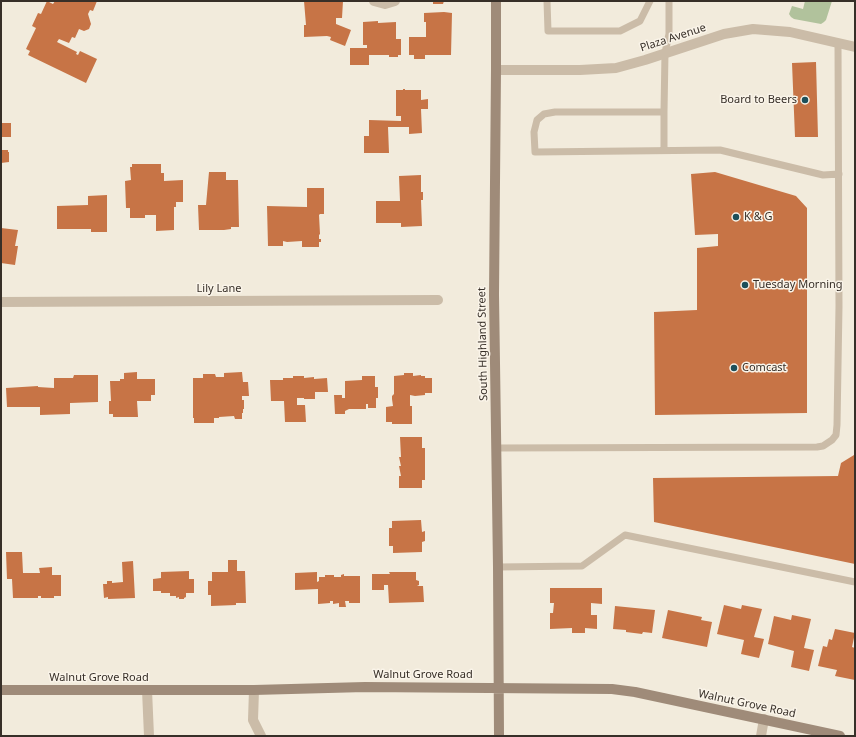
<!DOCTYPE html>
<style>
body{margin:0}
#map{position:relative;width:856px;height:737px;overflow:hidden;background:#f2ebdc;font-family:"Noto Sans",sans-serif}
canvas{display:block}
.frame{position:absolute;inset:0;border:2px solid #372f28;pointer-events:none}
</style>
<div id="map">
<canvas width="856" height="737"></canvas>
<div class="frame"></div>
</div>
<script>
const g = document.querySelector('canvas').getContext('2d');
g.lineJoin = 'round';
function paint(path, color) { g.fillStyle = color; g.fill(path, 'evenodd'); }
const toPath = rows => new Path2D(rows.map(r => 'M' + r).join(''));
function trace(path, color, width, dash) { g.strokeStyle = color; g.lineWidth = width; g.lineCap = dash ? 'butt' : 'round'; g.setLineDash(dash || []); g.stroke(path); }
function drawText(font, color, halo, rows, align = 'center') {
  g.font = font + ' "Noto Sans",sans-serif'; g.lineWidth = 3; g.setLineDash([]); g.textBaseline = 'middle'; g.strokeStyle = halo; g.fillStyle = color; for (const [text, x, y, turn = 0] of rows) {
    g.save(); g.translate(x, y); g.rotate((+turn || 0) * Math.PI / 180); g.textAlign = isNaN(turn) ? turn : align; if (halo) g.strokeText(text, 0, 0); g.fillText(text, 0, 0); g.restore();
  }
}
paint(toPath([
 [805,1,832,1,826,20,824,22,821,24,794,19,791,17,789,14,792,6,803,9]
]), '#b1c29c');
paint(toPath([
 [47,1,53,4,55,1,97,1,93,11,90,10,88,14,91,24,89,29,84,31,79,29,75,38,72,37,69,43,59,39,57,42,77,52,76,54,78,55,80,51,97,59,86,83,28,55,30,51,26,49,36,28,32,26,38,13,41,14],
 [304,1,343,1,342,18,336,18,336,24,351,30,345,46,330,40,331,37,327,36,304,37,304,25,306,25],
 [433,1,444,1,443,4,433,4],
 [444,12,452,13,451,55,425,55,425,59,414,59,414,55,409,55,409,37,426,37,426,22,424,22,424,13],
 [378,21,378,23,396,22,396,39,401,39,401,55,398,55,398,57,389,57,389,55,369,55,369,65,350,65,350,48,367,48,367,45,363,45,363,22],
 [816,62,818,137,795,137,792,63],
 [403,89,405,89,405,90,421,90,421,100,428,99,428,109,421,109,422,133,409,134,409,127,388,127,389,153,364,153,364,136,369,136,369,120,401,121,401,116,396,116,396,90,403,90],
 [1,123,11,123,11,137,1,137],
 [1,150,8,150,8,152,9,152,9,162,1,163],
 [132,164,161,164,161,173,164,173,164,181,183,180,183,202,176,202,176,207,174,207,174,230,156,231,156,215,145,215,145,218,130,218,130,208,126,208,125,181,131,180,130,167,132,167],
 [209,172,226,172,226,180,238,180,239,227,231,227,231,229,224,230,199,230,198,205,206,205],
 [715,172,796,196,807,208,807,413,655,415,654,312,697,310,697,248,718,246,718,234,695,235,691,174],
 [421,175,421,192,423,192,423,200,421,200,422,226,401,227,401,223,376,223,376,201,400,201,399,176],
 [307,188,324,188,324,214,320,214,319,215,320,234,319,235,319,239,321,239,321,242,319,242,319,247,302,247,302,241,287,242,283,241,283,246,268,246,267,206,307,207],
 [107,195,107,232,91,232,91,229,57,229,57,206,88,205,88,196],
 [1,228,18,230,15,246,18,246,15,265,1,263],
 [137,372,137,379,155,379,155,395,151,395,151,401,137,401,138,417,113,417,113,414,109,414,109,401,111,401,110,381,120,381,120,379,124,379,124,373],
 [242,372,243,382,248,382,249,396,242,396,242,400,244,400,244,409,243,409,243,413,242,413,242,419,235,419,234,416,219,417,219,418,214,418,214,423,194,423,194,418,193,418,193,378,203,378,203,374,215,374,216,377,224,377,224,373],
 [404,373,413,373,413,376,421,375,421,376,425,376,425,378,432,378,432,393,425,393,425,395,415,396,410,395,410,406,412,406,412,424,392,424,392,422,386,422,386,407,393,406,392,399,392,396,394,394,394,376,404,375],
 [74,375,98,375,98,402,70,403,70,414,40,415,40,407,7,407,6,388,38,386,38,387,54,388,54,378,73,378],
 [293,376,304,376,304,378,314,377,314,379,327,378,328,392,315,392,315,399,304,399,304,398,297,398,297,405,305,405,306,422,285,422,284,401,271,401,270,380,283,380,283,378,293,378],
 [362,376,375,376,375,387,378,387,378,398,376,398,376,408,368,408,368,404,366,404,366,409,349,409,345,411,345,414,335,414,334,395,342,395,342,398,345,398,345,381,362,380],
 [400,437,422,437,422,448,425,448,425,480,422,480,422,488,399,488,399,476,401,476,399,466,401,466,399,457,401,457],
 [854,455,855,456,855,564,654,522,653,478,838,476,841,463],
 [421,520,422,532,425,531,425,541,422,542,422,552,393,553,393,546,389,546,389,528,392,528,392,521],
 [6,552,22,552,23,573,40,573,39,568,52,567,52,575,61,575,61,596,54,596,54,598,41,598,41,596,38,596,38,598,13,598,12,579,7,579],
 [228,560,237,560,237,571,245,571,246,603,236,603,236,605,211,606,211,595,208,595,208,581,212,581,212,572,228,572],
 [133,561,135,598,108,599,108,597,104,598,103,584,107,584,107,581,112,581,112,583,123,582,122,562],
 [189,571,189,579,194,579,194,593,186,593,186,597,184,598,184,599,179,599,179,597,176,598,176,596,170,596,170,593,161,593,161,591,153,591,153,579,161,578,161,572],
 [317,572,317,582,319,581,319,577,325,577,325,575,334,575,334,577,341,577,341,575,344,574,344,576,360,576,360,603,349,603,349,601,345,601,346,607,339,607,339,603,333,604,333,601,330,601,330,603,318,604,318,589,295,590,295,573],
 [389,572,416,572,416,580,419,581,419,585,417,586,423,586,424,602,389,603,388,585,384,585,384,590,372,590,372,574,390,574],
 [550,588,602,588,602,604,591,603,591,615,597,615,597,629,585,628,585,633,572,633,572,628,550,629,550,613,553,613,554,603,550,603],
 [724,605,741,609,742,605,762,609,754,637,764,639,759,658,741,654,744,640,717,634],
 [615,606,655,610,652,633,643,632,642,634,626,632,626,630,613,629],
 [668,610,702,617,701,620,712,622,707,647,662,638],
 [792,615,811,619,804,648,814,650,809,671,791,667,794,651,768,644,774,616,791,620],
 [835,629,855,633,852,647,855,648,855,680,835,676,837,670,818,666,823,646,827,647,829,639,832,640]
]), '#c77446');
trace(toPath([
 [547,1,548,31,620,31,640,21,650,1],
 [669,1,669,34,665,53,664,112,555,112,544,114,537,120,534,132,535,152,720,150,823,175,839,174],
 [664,150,664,112],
 [496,448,817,447,823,446,832,440,836,435,837,425,839,306,838,43],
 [498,567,582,566,625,535,855,582]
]), '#cbbca8', 7);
trace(toPath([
 [374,1,385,4,395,1],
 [496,70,580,70,616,68,645,60,724,34,753,29,790,32,855,47],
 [1,302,438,300],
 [147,690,149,736],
 [254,690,253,720,261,736],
 [761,736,764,719]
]), '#cbbca8', 10);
trace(toPath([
 [496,1,496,70,494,295,498,567,499,736],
 [1,690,254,690,365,687,612,689,635,692,840,736]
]), '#9f8b79', 10);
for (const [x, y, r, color] of [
 [805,100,4,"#1d4f5a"],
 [736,217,4,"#1d4f5a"],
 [745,285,4,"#1d4f5a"],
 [734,368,4,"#1d4f5a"]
]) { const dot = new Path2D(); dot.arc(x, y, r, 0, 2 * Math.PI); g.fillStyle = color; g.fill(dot); trace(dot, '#faf4e9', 1.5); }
drawText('11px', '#372f28', '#faf4e9', [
 ["Plaza Avenue",673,38,-18],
 ["Lily Lane",219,289],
 ["South Highland Street",483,344,-91],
 ["Walnut Grove Road",423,675],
 ["Walnut Grove Road",99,678],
 ["Walnut Grove Road",747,704,12]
]);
drawText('11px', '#372f28', '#faf4e9', [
 ["Board to Beers",797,100,"right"],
 ["K & G",744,217],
 ["Tuesday Morning",753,285],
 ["Comcast",742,368]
], 'left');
</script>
